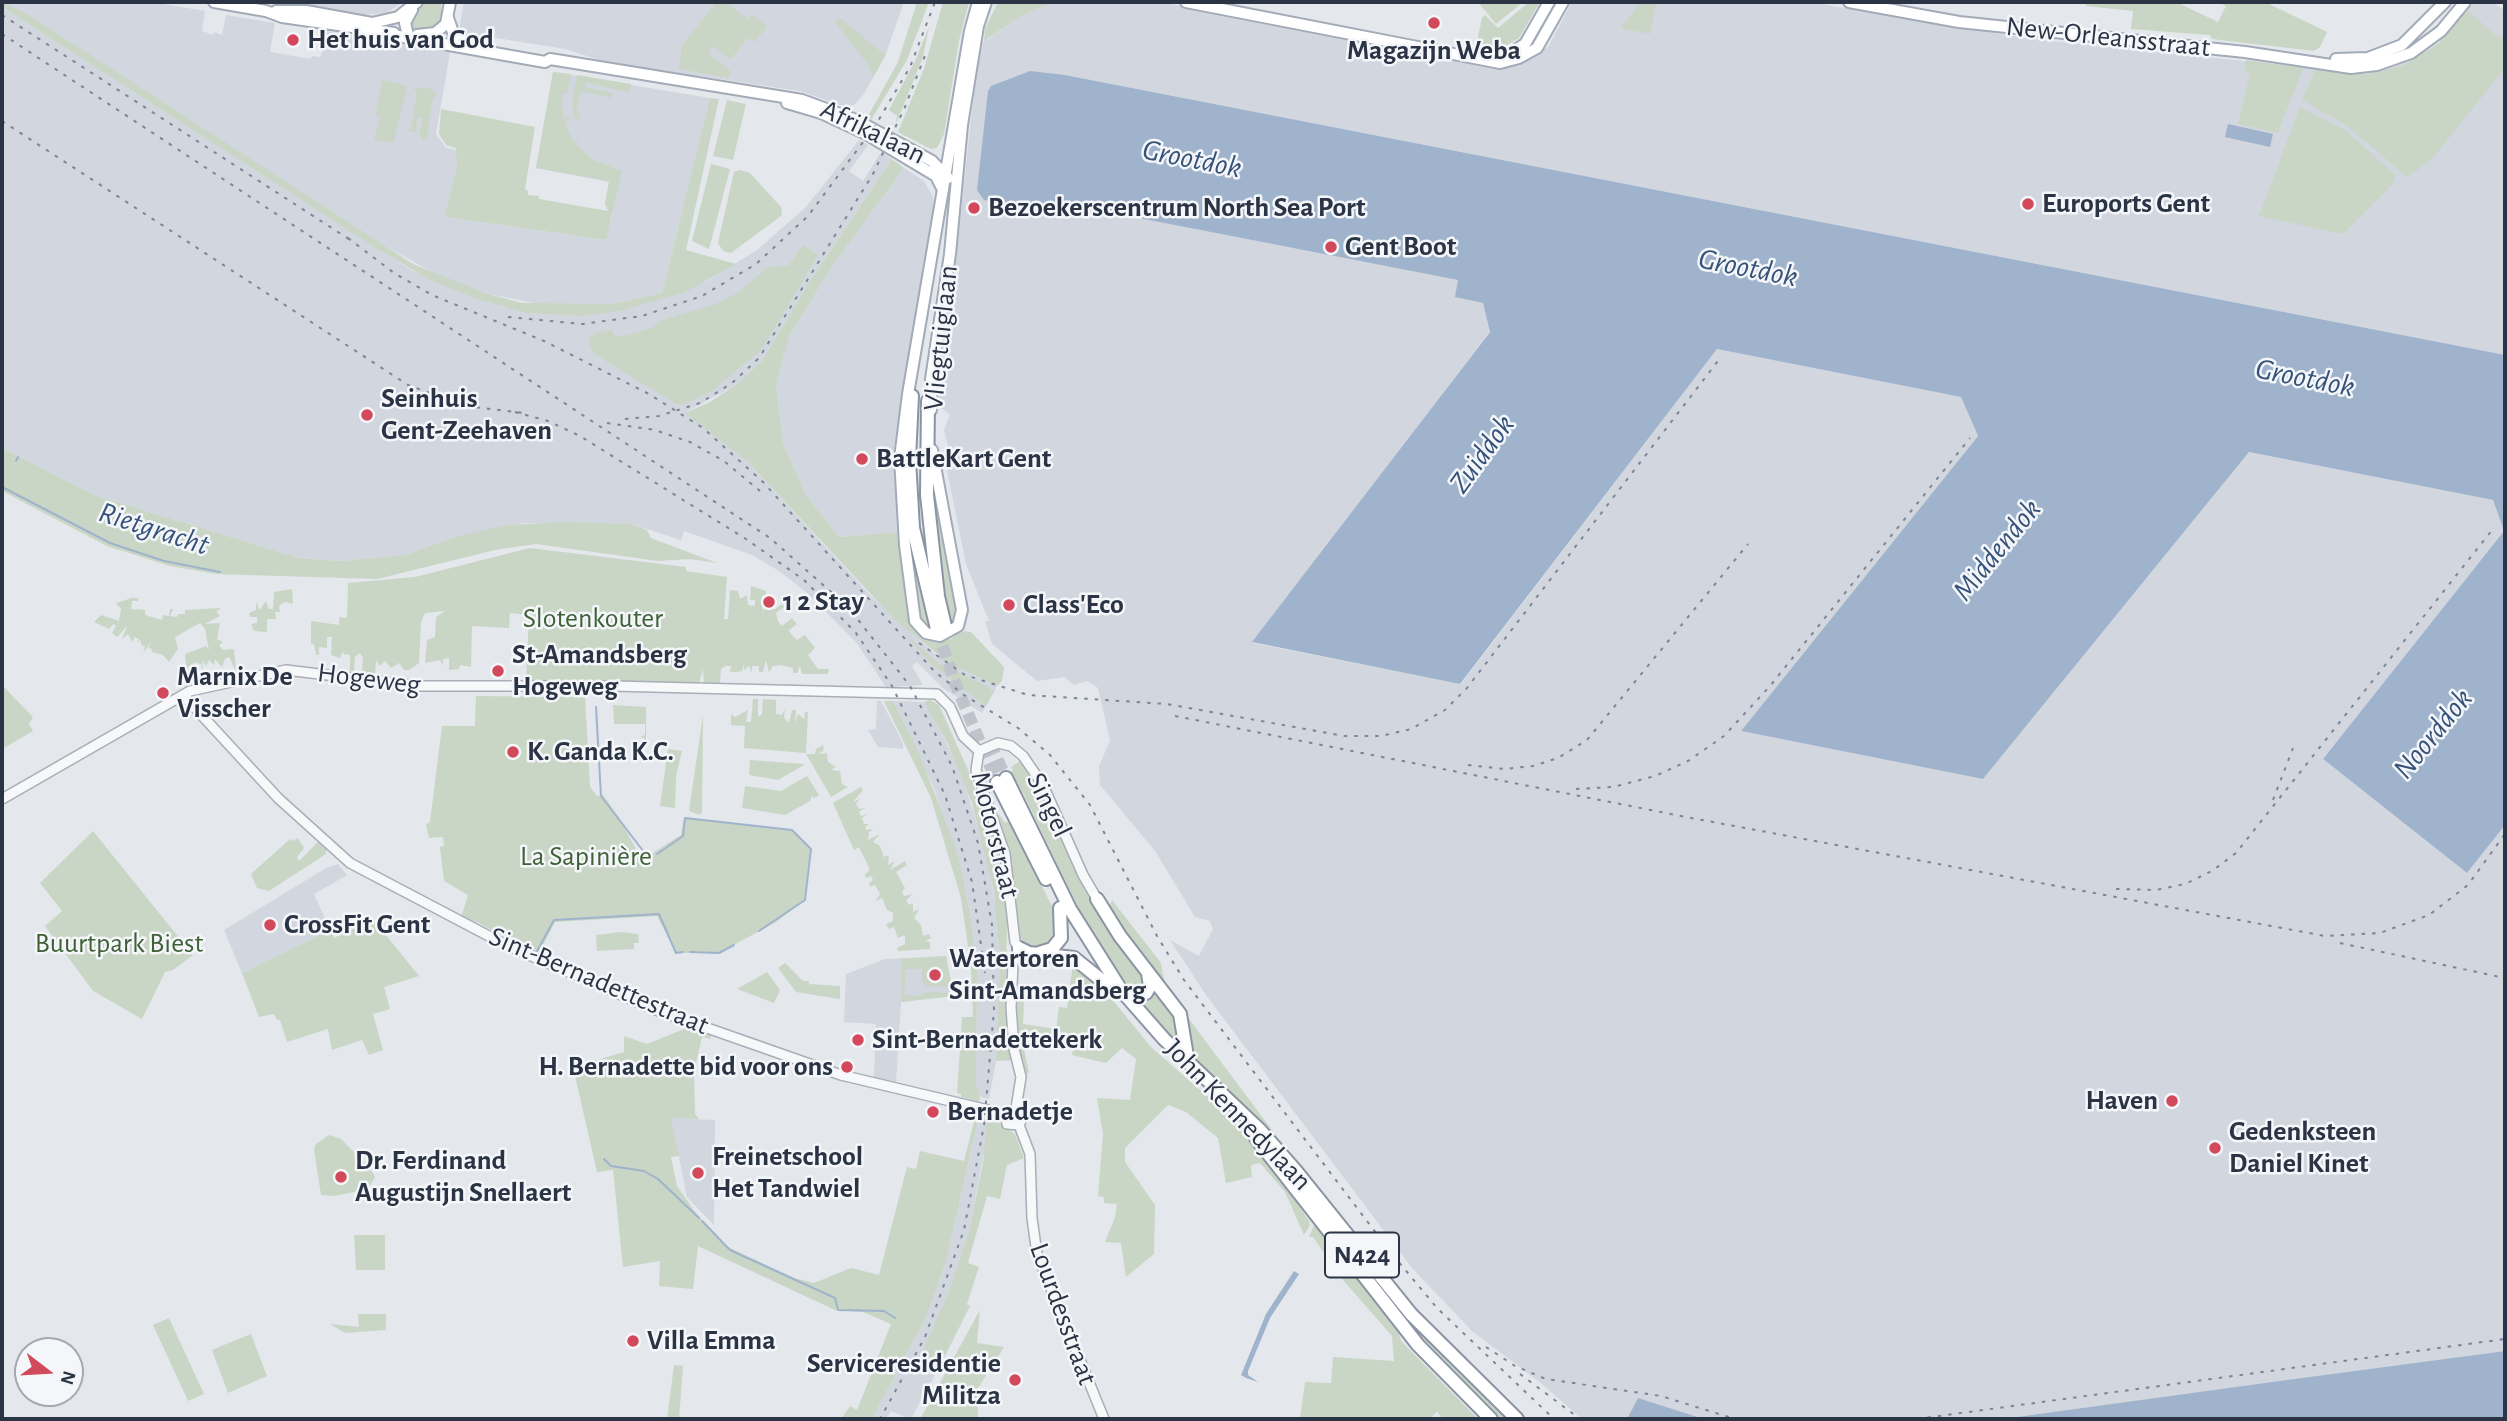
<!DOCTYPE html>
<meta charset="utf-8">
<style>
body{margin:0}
#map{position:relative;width:2507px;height:1421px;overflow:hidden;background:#e4e7ec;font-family:"Alegreya Sans",sans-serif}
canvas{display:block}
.frame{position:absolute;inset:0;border:4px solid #2b3445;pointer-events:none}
.north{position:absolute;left:14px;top:1337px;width:70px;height:70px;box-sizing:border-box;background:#f4f6f9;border:2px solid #a4a8b1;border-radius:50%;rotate:107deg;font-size:19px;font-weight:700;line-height:28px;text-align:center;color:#2b3445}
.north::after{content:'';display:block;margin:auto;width:24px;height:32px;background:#d1495b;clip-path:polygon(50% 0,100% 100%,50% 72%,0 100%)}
</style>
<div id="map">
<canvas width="2507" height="1421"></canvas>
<div class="frame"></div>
<div class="north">N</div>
</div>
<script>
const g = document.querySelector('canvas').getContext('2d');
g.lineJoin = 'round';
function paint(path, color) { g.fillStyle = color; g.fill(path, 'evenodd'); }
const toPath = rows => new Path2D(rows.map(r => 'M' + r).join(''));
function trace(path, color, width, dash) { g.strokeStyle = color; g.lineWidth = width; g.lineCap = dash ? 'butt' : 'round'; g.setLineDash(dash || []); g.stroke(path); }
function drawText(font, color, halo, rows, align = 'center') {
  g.font = font + ' "Alegreya Sans",sans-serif'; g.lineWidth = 5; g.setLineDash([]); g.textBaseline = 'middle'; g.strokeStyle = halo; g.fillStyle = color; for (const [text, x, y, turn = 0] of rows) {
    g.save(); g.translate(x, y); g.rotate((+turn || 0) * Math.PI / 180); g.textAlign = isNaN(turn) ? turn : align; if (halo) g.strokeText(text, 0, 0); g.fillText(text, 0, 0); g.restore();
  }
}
paint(toPath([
 [4,2,151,2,205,11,202,31,213,35,214,32,222,35,226,15,275,23,270,52,311,59,312,56,321,57,326,31,450,52,436,134,446,148,457,150,457,166,446,217,605,240,613,213,605,204,609,182,536,168,553,72,710,98,662,293,612,304,543,305,485,293,441,277,376,241],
 [282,2,403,2,386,13,362,15],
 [464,2,904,2,884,59,863,95,854,105,843,106,800,91,606,62,565,49,459,32],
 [1052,2,1160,2,1495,68,1519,65,1548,47,1572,2,1809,2,2025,38,2367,74,2383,71,2422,56,2439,43,2474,2,2493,2,2505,11,2505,355,1065,75,1030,73,991,86,988,92,985,200,1048,213,1051,201,1459,280,1456,297,1483,303,1490,331,1253,643,1461,684,1717,349,1961,397,1978,436,1741,731,1983,779,2249,452,2493,500,2504,531,2323,759,2467,873,2505,825,2505,1351,2002,1419,1704,1419,1638,1398,1627,1419,1582,1419,1542,1384,1472,1331,1412,1268,1206,995,1170,940,1199,956,1213,929,1210,921,1195,917,1155,851,1100,785,1099,767,1110,740,1098,688,1087,681,1074,685,1064,677,1037,681,992,644,985,621,989,621,966,564,947,471,951,459,944,430,950,414,937,405,937,387,955,267,975,82,982,43,1021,16],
 [2,7,413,271,476,299,525,313,579,316,707,281,757,250,806,207,859,140,868,145,849,171,863,181,881,152,892,159,813,276,762,361,736,385,686,412,748,462,869,594,934,653,963,671,997,686,982,713,943,688,917,662,912,666,923,685,886,687,856,642,806,592,779,571,752,555,684,531,681,540,631,524,524,523,452,538,405,555,341,561,299,558,94,495,2,448],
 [904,168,924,181,933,197,934,214,895,464,897,532,839,537,806,495,783,444,776,386,789,337,831,268],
 [877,701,881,701,903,743,903,749,878,747,868,730,876,729],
 [893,701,924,702,931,711,961,773,986,852,997,913,1000,970,996,1061,989,1099,981,1097,976,1088,977,972,971,920,962,873,934,788],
 [338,864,347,875,314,894,330,930,242,973,224,930,326,868],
 [946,956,953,996,901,1002,896,1084,874,1078,876,1024,844,1022,846,974,885,959],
 [979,1116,987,1119,989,1126,969,1231,947,1296,920,1360,946,1354,911,1419,891,1411,886,1419,872,1419,926,1317,946,1262],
 [671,1118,715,1120,714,1225,687,1197]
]), '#d2d6de');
paint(toPath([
 [2,2,27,14,413,264,485,293,522,303,612,304,662,293,710,98,719,99,686,250,736,264,685,292,620,311,579,316,525,313,476,299,428,279,373,246,2,7],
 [425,2,441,2,442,20,433,29,412,31,411,19],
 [717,2,725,2,748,19,751,14,767,26,755,42,748,38,731,59,713,46,708,53,731,72,728,78,679,69,682,45],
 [917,2,929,2,907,60,871,120,867,118,898,62],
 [943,2,969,2,959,41,944,134,937,148,931,149,898,132,924,69],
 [998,2,1052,2,1021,16,984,41,985,29],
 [1478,2,1523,2,1496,24],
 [1529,2,1540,2,1519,38,1497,51,1476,47,1482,18,1485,15,1498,28],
 [1641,2,1656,2,1650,34,1620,28],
 [2086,2,2176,2,2218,22,2226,6,2217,2,2265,2,2327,32,2320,47,2314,51,2212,39,2210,35,2131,29,2133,11,2086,6],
 [2467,10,2500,39,2505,32,2505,68,2432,159,2407,177,2346,125,2302,100,2315,70,2367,74,2404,65,2439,43],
 [839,17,885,55,873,77,867,63,835,22],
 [929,27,923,57,896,124,897,116,889,110,915,61],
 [2246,60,2303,68,2278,133,2238,124,2250,74,2244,69],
 [553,72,571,74,567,94,562,93,562,106,564,119,569,118,570,121,565,122,567,129,574,142,579,139,576,144,593,160,609,166,611,162,611,168,622,171,606,240,445,217,457,166,456,148,446,145,439,134,441,109,535,127,525,189,528,191,528,195,539,196,539,199,608,211,605,204,609,181,536,168],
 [577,75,631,84,629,93,585,82,585,87,613,93,611,98,581,91,576,112,580,114,579,120,575,119,572,104],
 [383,80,407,86,393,143,374,140,380,116,375,115],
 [411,87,432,89,437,95,433,98,427,133,430,134,424,141,419,133,423,118,417,117,416,133,404,130,411,129,417,91],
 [727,100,746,104,733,160,713,156],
 [2300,107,2345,130,2395,175,2392,185,2343,234,2259,216],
 [892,159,904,168,831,268,789,337,776,386,783,444,806,495,839,537,897,532,910,626,926,639,934,641,951,639,960,631,971,632,1004,667,1002,681,997,686,951,665,894,619,748,462,685,413,708,403,736,385,762,361,813,276],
 [711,164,730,169,709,249,692,241],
 [740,170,750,173,781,207,782,211,781,216,731,253,723,251,718,243,734,172],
 [803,245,818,255,778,323,759,352,712,391,682,405,676,404,596,355,590,347,590,338,595,333,612,330,615,337,628,335,651,328,663,320,716,304,736,294,767,268,789,265],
 [908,425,923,596,939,566,929,446,959,619,937,634,919,623,906,526],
 [2,448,94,495,299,558,341,561,405,555,452,538,506,525,564,522,631,524,647,530,651,538,717,563,690,559,658,561,536,544,495,550,377,579,216,574,170,566,107,546,2,491],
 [530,548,686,567,686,571,727,577,724,619,728,619,730,590,738,591,740,599,747,595,748,605,755,606,755,600,750,600,751,586,766,591,766,595,762,596,763,613,765,606,775,609,782,604,784,607,776,613,778,621,782,626,792,618,797,624,789,630,791,634,797,640,805,635,815,648,808,655,818,669,829,669,828,674,802,674,800,666,797,673,793,673,793,668,781,665,773,666,769,673,766,660,763,672,759,672,759,666,752,666,752,673,749,666,744,670,744,664,742,671,737,672,730,672,731,666,726,666,721,669,720,683,704,683,703,669,699,683,526,680,529,615,510,613,509,628,472,626,471,667,460,665,459,669,449,670,449,658,443,659,443,666,440,660,425,663,427,640,435,637,436,617,445,611,425,613,421,622,419,663,409,670,404,670,399,663,391,668,385,661,380,666,376,660,375,674,362,672,363,658,360,653,355,657,354,671,350,671,350,655,344,654,343,651,340,658,331,655,332,637,327,637,327,648,319,647,319,655,316,655,314,644,311,644,311,621,339,625,339,617,347,618,348,583,415,577],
 [292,589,293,604,285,602,279,606,280,612,275,612,276,619,267,619,267,632,254,631,251,624,257,623,257,617,250,617,249,613,256,610,256,602,260,610,266,601,269,609,273,609,274,592],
 [132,598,138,598,138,601,132,601,131,609,145,610,145,615,162,620,163,615,169,616,170,609,173,609,170,616,177,617,178,614,185,614,185,610,221,608,216,612,220,616,205,624,220,623,217,639,223,642,219,645,223,650,234,649,236,671,229,657,225,659,222,667,215,659,214,665,209,660,206,666,202,660,203,671,201,664,194,662,195,673,192,665,188,667,190,674,187,675,185,654,206,646,209,650,205,629,200,623,175,637,178,649,169,662,163,655,152,652,151,648,148,649,151,642,143,653,145,646,141,645,141,640,137,643,139,639,135,637,132,642,128,634,122,639,127,626,117,637,112,633,116,626,113,624,109,629,94,622,101,615,119,621,121,609,116,603],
 [905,634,938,663,990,688,990,691,995,690,986,706,931,664],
 [2,685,33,717,29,724,33,731,2,749],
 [476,696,585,697,590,787,597,796,603,795,618,816,637,851,651,854,681,835,684,818,792,830,811,849,805,900,776,922,719,953,676,953,657,916,555,922,538,955,477,922,461,918,468,895,444,881,440,847,444,846,443,837,429,838,426,825,430,822,442,726,475,726],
 [753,699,758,699,758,717,762,714,763,699,776,700,776,714,782,715,785,708,784,718,789,723,792,710,796,710,795,723,798,714,804,719,805,712,808,712,806,753,744,748,745,726,731,725,731,714,735,717,748,710,746,722,751,722],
 [930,700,939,705,969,772,998,854,1007,918,1006,1000,1024,1001,1023,1024,1056,1029,1059,1007,1067,1008,1073,964,1019,959,1026,956,1067,959,1087,969,1151,1047,1226,1113,1263,1152,1309,1221,1310,1225,1304,1235,1285,1192,1260,1163,1251,1165,1252,1177,1226,1183,1218,1138,1186,1112,1168,1105,1125,1148,1125,1162,1155,1205,1154,1254,1126,1277,1121,1243,1105,1242,1115,1217,1117,1204,1104,1203,1104,1197,1098,1196,1103,1134,1097,1098,1130,1100,1136,1059,1122,1048,1106,1063,1072,1055,1073,1049,1087,1051,1088,1041,1028,1036,1024,1049,1029,1073,1022,1074,1019,1060,996,1061,1000,959,994,892,972,803,948,744,924,702],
 [884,701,893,701,919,753,954,843,962,873,971,920,977,972,976,1087,979,1089,980,1102,961,1097,961,1094,957,1093,962,1017,973,1017,971,967,961,898,931,798],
 [613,705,646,707,646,746,640,746,645,744,644,738,640,737,645,735,645,724,614,724],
 [703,715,702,812,700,815,689,811],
 [823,745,824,750,818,754,827,753,828,762,836,767,831,770,840,771,842,784,848,787,831,797,806,754,815,754,816,749],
 [668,749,682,751,676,776,675,808,660,806],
 [750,760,803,764,804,765,778,780,749,775],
 [1020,761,1036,782,1048,815,1106,921,1146,977,1143,991,1130,989,1087,926,1022,791,1010,773,1013,771,1011,767],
 [807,776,819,795,814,798,812,796,810,801,785,815,742,808,745,786,781,791],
 [861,787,863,790,853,802,860,799,856,804,859,809,865,808,859,812,861,816,868,814,862,818,864,824,869,824,865,827,867,830,874,829,869,832,868,840,880,834,873,842,880,846,884,857,889,855,888,865,895,861,890,870,905,861,907,865,896,872,905,888,902,892,904,896,913,894,906,900,909,905,913,903,913,912,919,909,914,918,921,925,923,936,929,934,931,938,925,941,930,942,930,949,898,951,897,948,905,944,905,935,898,938,894,927,889,929,886,924,893,921,893,913,887,910,882,898,876,901,880,894,875,885,870,887,869,883,873,880,871,876,866,878,865,874,870,870,859,847,854,850,833,803],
 [999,814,1005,823,1009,821,1056,914,1056,942,1037,950,1024,944,1019,936,1015,891,997,818],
 [93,831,193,955,173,970,165,972,142,1019,93,991,45,926,62,911,40,883],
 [298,838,304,848,297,857,299,861,318,842,326,849,326,854,269,891,257,888,251,874,290,839,294,841],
 [1112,900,1161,963,1165,986,1132,946,1109,909],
 [373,919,419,976,384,987,390,1009,373,1014,383,1050,369,1055,362,1040,332,1050,328,1029,287,1042,280,1020,277,1020,274,1014,259,1017,242,973,330,930,334,938],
 [621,932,638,934,639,943,634,943,634,949,597,951,596,935],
 [946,956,952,987,926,986,922,981,922,969,906,969,904,995,921,996,926,992,953,993,953,996,901,1002,902,959],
 [785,963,803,981,809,981,809,984,840,986,840,999,796,992,778,968],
 [767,972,780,990,774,1003,737,989],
 [1154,986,1175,1016,1181,1047,1132,999],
 [1186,1015,1278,1138,1320,1193,1200,1064,1191,1051],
 [692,1026,712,1033,710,1039,702,1037,694,1072,695,1114,699,1119,671,1118,679,1156,671,1157,677,1186,696,1213,728,1247,794,1278,814,1283,851,1268,879,1275,907,1167,916,1169,920,1151,964,1161,975,1118,979,1116,946,1262,926,1317,872,1419,841,1419,850,1406,857,1410,891,1324,863,1312,835,1310,698,1246,693,1289,659,1286,660,1261,623,1267,613,1170,597,1172,573,1067,624,1052,624,1036,647,1044],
 [987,1119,996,1120,1015,1134,1024,1158,1007,1165,1000,1199,987,1196,968,1263,979,1267,967,1304,970,1306,946,1354,919,1360,947,1296,969,1231,983,1163],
 [329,1135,341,1139,369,1167,375,1177,368,1189,334,1196,321,1195,314,1149,316,1144],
 [1263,1137,1324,1211,1513,1419,1503,1419,1498,1415,1409,1324],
 [1315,1223,1397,1327,1401,1341,1478,1419,1443,1419,1437,1412,1429,1419,1300,1419,1305,1382,1331,1383,1333,1357,1394,1361,1392,1336,1329,1264,1329,1260,1313,1237,1309,1237],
 [354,1235,385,1235,385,1270,356,1270],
 [980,1310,977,1343,1004,1347,978,1388,978,1419,920,1419],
 [358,1314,386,1314,386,1330,345,1333,330,1324,359,1327],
 [169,1318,204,1394,188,1401,153,1325],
 [251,1334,267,1376,228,1393,212,1350],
 [674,1365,683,1366,679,1419,667,1419]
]), '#c9d6c5');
paint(toPath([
 [1030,71,1065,75,2505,355,2505,825,2467,873,2323,759,2504,531,2493,500,2249,452,1983,779,1741,731,1978,436,1961,397,1717,349,1460,684,1252,642,1490,332,1483,303,1455,297,1458,280,1051,201,1048,213,984,200,977,190,988,91,991,86],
 [2228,124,2273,134,2270,147,2225,137],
 [1294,1271,1299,1274,1270,1318,1248,1371,1248,1375,1258,1382,1246,1378,1241,1375,1266,1314],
 [2505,1351,2505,1419,2002,1419,2287,1380],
 [1638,1398,1704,1419,1627,1419]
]), '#9fb4cc');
trace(toPath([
 [16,461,18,457],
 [2,487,110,543,164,561,220,572],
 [596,707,601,796,647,856],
 [657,854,683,836,685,818,792,830,811,849,805,900,759,931],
 [690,952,719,953,734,945],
 [536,953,554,920,659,914,676,953,683,952],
 [604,1159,611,1166,644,1171,658,1179,699,1218],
 [702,1221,730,1250,835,1298,838,1310,884,1311,895,1318]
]), '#9fb4cc', 2);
trace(toPath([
 [937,629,955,683,997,782],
 [990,743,1006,778]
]), '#bfc3cb', 12, [12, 6]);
const minor = toPath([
 [183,695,278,798,350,863,504,944,656,1010,841,1075,1005,1114],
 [979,751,976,770,1005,854,1015,942,1019,948,1013,963,1011,1007,1014,1049,1021,1077,1016,1108],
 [979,751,998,743,1011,746,1023,756,1043,785,1083,875,1097,899],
 [2,799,190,691,286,670,419,686,612,686,937,694,950,707,963,736,979,751],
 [1016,1108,1023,1117,1019,1125],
 [1005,1114,1007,1124,1019,1125],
 [1019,1125,1030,1154,1032,1218,1037,1254,1104,1419]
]);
const major = toPath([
 [214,2,266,11,282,17,394,33],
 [1186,2,1500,63,1519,58,1537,48,1563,2],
 [1849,2,1959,22,2245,52,2351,68,2377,65,2411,53,2441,31,2465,2],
 [276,11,306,11,372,23,398,17,417,2],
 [448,18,455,38,470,42],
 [387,34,545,62,550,59,802,100,856,120,932,161,948,178],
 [417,35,435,33,446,24,450,2],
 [409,39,405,23,412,10],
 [1498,57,1506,56,1525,44,1549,2],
 [2336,59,2368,58,2402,45,2445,2],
 [787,103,821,113,866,134,936,176,943,190],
 [931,410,931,379,950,254,962,125,978,26,986,2],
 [932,450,962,610,958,626,940,636,926,633,915,621,905,545,900,458,908,394,970,31,978,2]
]);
const highway = toPath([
 [912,396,909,459,913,528,937,629],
 [928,401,927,495,938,596,945,626],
 [1006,778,1070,909,1121,990,1164,1039,1259,1129,1296,1171,1411,1314,1517,1419],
 [997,782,1046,879],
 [1097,899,1120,936,1180,1014,1188,1062],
 [1019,948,1029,953,1074,958,1105,983],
 [1039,953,1052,949,1061,938,1060,908],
 [1121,991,1135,996,1146,993,1150,986,1148,973],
 [1256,1138,1418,1345,1491,1419]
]);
trace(minor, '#a9aeb7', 12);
trace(major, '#a3abb8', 14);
trace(highway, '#8b94a3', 16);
trace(minor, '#f7f8fa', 9);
trace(major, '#fff', 10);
trace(highway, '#fff', 12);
trace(toPath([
 [2,15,355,243],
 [2,34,770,538,848,607,910,686,952,766,978,843,992,925,994,1010,984,1125,964,1230,925,1337,880,1419],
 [2,121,408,385,465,406,524,413],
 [348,238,394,273,432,295,544,341,649,394,703,428,763,482,934,671,964,695,1018,728,1050,755,1090,805,1157,936,1184,980,1392,1254,1437,1308,1554,1419],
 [508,317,582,324,642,316,702,296,756,264,808,216,875,126,910,67,935,2],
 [515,412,548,421,580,436,746,539,804,580,856,633,892,686,945,795,972,882,985,973],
 [625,419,659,416,700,403,732,383,759,358,873,174,905,107,926,53],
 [607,423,655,430,690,442,724,461,760,491],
 [919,643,965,675,1028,695,1167,704,1344,736,1381,736,1411,729,1445,710,1467,688,1721,357],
 [1175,716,1686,817,2325,936,2380,933,2429,915,2468,885,2505,834],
 [1468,765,1504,769,1533,766,1558,758,1587,740,1748,544],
 [1576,789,1613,787,1655,776,1688,761,1724,736,1770,686,1970,438],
 [2273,800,2293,748],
 [2116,889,2156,890,2185,884,2212,871,2236,853,2493,529],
 [2340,943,2505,978],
 [1486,1347,1515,1366,1546,1379,1661,1396,1735,1419],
 [1520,1374,1580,1419],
 [1917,1419,2505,1339]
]), '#7d8696', 2, [3.5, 7]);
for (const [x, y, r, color] of [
 [1434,23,7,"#d1495b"],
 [293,40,7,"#d1495b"],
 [2028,204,7,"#d1495b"],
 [974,208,7,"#d1495b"],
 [1331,247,7,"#d1495b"],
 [367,415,7,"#d1495b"],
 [862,459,7,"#d1495b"],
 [769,602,7,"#d1495b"],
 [1009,605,7,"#d1495b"],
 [498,671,7,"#d1495b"],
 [163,693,7,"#d1495b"],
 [513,752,7,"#d1495b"],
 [270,925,7,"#d1495b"],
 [935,975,7,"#d1495b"],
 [858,1040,7,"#d1495b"],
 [847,1067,7,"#d1495b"],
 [2172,1101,7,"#d1495b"],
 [933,1112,7,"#d1495b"],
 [2215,1148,7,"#d1495b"],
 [698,1173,7,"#d1495b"],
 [341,1177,7,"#d1495b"],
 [633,1341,7,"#d1495b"],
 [1015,1380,7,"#d1495b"]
]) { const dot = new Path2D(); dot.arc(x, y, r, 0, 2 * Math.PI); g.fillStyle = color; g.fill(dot); trace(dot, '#f4f6f9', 2.5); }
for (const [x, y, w] of [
 [1362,1255,74]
]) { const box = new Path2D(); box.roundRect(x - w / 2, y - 22.5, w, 45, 5); g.fillStyle = '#f4f6f9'; g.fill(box); trace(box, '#2b3445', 2); }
drawText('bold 26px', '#2b3445', null, [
 ["N424",1362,1255]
]);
drawText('28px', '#2b3445', '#f4f6f9', [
 ["New-Orleansstraat",2108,37,6],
 ["Afrikalaan",873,132,26],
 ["Vliegtuiglaan",941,338,-84],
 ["Hogeweg",369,679,7],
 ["Singel",1049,805,64],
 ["Motorstraat",995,835,76],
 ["Sint-Bernadettestraat",599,981,23],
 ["John Kennedylaan",1238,1115,46],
 ["Lourdesstraat",1063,1314,70]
]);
drawText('bold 28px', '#2b3445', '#f4f6f9', [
 ["Het huis van God",307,40],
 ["Magazijn Weba",1434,51,"center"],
 ["Euroports Gent",2042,204],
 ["Bezoekerscentrum North Sea Port",988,208],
 ["Gent Boot",1345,247],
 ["Seinhuis",381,399],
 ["Gent-Zeehaven",381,431],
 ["BattleKart Gent",876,459],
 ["1 2 Stay",783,602],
 ["Class'Eco",1023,605],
 ["St-Amandsberg",512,655],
 ["Hogeweg",512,687],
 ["Marnix De",177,677],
 ["Visscher",177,709],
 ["K. Ganda K.C.",527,752],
 ["CrossFit Gent",284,925],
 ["Watertoren",949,959],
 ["Sint-Amandsberg",949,991],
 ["Sint-Bernadettekerk",872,1040],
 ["H. Bernadette bid voor ons",833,1067,"right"],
 ["Haven",2158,1101,"right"],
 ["Bernadetje",947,1112],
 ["Gedenksteen",2229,1132],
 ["Daniel Kinet",2229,1164],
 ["Freinetschool",712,1157],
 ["Het Tandwiel",712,1189],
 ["Dr. Ferdinand",355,1161],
 ["Augustijn Snellaert",355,1193],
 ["Villa Emma",647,1341],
 ["Serviceresidentie",1001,1364,"right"],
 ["Militza",1001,1396,"right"]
], 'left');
drawText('28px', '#3f6138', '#f4f6f9', [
 ["Slotenkouter",593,619],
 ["La Sapinière",586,857],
 ["Buurtpark Biest",119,944]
]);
drawText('italic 30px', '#34527a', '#f4f6f9', [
 ["Grootdok",1192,159,11],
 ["Grootdok",1748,268,11],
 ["Grootdok",2305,378,11],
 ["Zuiddok",1482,454,-54],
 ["Rietgracht",154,529,18],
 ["Middendok",1997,550,-51],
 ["Noorddok",2433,734,-51]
]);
</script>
